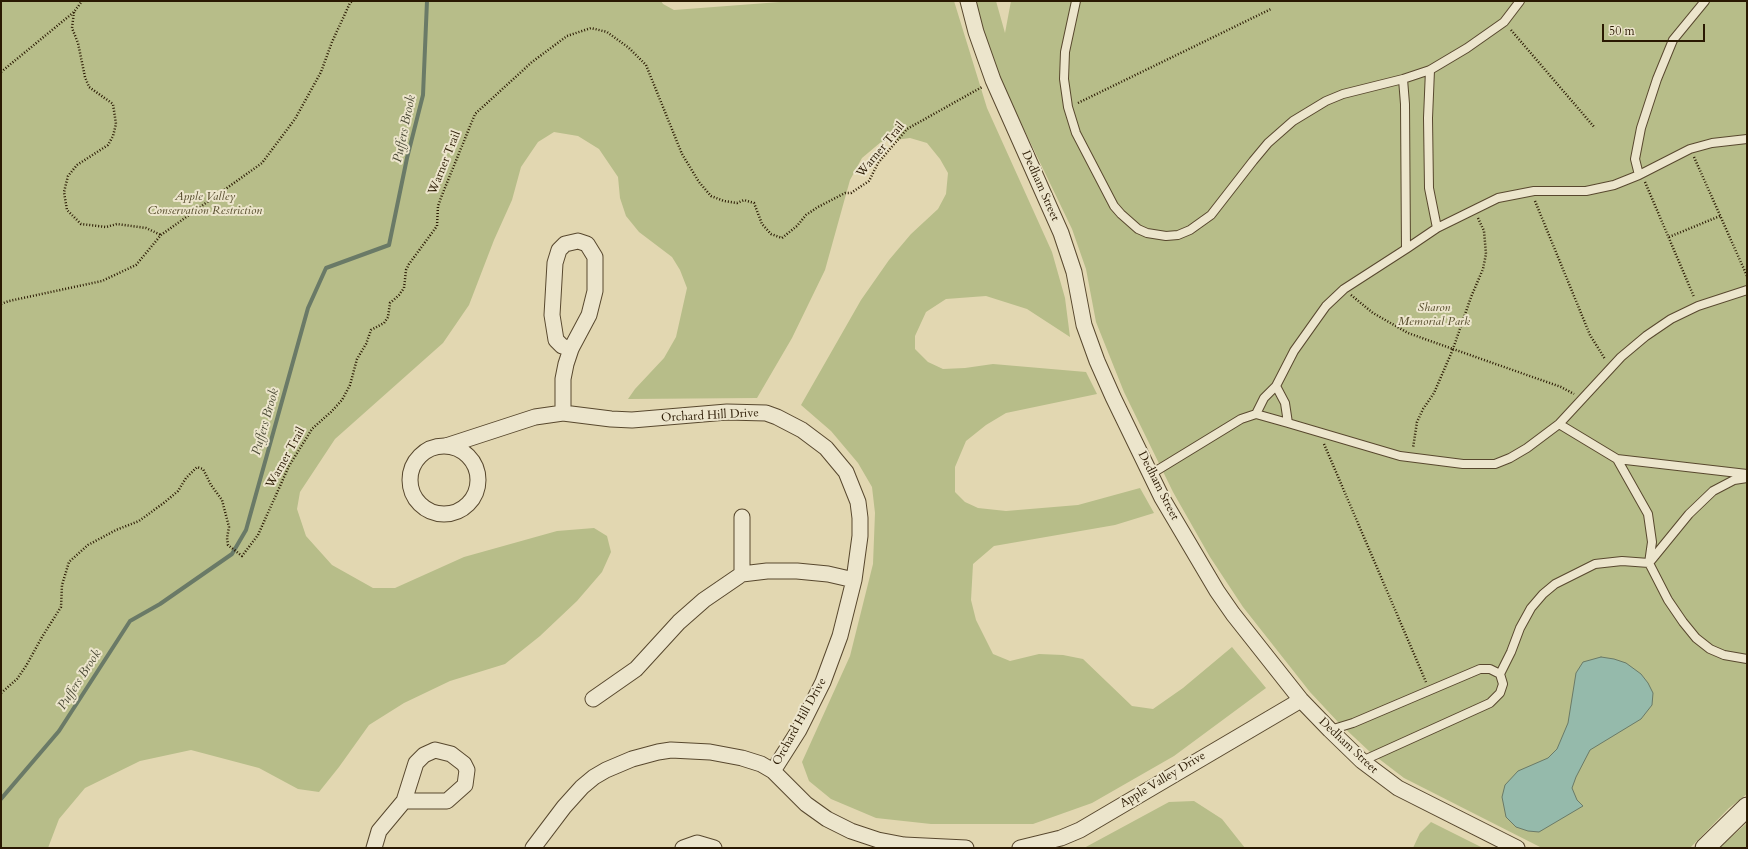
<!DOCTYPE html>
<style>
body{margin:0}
#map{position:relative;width:1748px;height:849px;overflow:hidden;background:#e2d7b1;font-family:Cardo,serif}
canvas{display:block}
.frame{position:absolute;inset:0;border:2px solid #2a1902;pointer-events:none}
.scale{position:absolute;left:1602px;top:24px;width:103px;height:18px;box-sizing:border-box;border:2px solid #2a1902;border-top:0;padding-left:5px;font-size:12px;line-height:14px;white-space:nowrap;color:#2a1902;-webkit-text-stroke:3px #ece5cc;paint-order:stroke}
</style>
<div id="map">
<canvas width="1748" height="849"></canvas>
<div class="frame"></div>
<div class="scale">50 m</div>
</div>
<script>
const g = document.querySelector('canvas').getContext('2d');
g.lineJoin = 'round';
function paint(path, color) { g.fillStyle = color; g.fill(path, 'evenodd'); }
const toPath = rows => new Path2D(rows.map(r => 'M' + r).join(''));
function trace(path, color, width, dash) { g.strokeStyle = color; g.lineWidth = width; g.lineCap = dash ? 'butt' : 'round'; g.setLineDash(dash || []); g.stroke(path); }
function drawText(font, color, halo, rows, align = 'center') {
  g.font = font + ' Cardo,serif'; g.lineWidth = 4; g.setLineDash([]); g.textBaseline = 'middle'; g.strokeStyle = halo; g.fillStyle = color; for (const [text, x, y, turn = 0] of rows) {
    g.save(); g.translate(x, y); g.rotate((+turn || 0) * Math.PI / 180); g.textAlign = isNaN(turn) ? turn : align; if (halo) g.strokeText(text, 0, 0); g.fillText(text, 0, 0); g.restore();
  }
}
paint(toPath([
 [1,1,661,1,663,4,674,10,793,1,954,1,987,108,1052,252,1065,298,1070,337,1027,309,986,296,946,299,926,312,915,336,915,349,928,362,943,369,965,368,993,364,1086,372,1097,394,1006,413,986,425,966,441,955,467,955,492,965,502,978,508,1006,511,1078,505,1140,488,1154,513,1115,525,994,546,973,564,971,600,976,620,993,654,1010,661,1039,654,1063,655,1083,659,1132,706,1153,709,1183,688,1232,647,1266,688,1174,756,1092,803,1033,824,931,824,876,818,831,799,809,781,802,762,850,656,873,564,875,513,872,487,858,463,831,431,801,405,861,300,889,260,911,234,938,209,946,194,948,173,940,159,927,143,910,138,881,142,862,158,850,180,825,270,792,338,757,398,628,399,635,389,664,358,676,337,687,288,680,270,672,257,639,232,626,216,620,198,618,177,599,149,578,136,554,132,538,142,521,167,512,200,494,240,469,305,443,343,335,439,300,492,297,509,306,536,332,565,373,588,395,588,464,557,557,531,594,528,607,536,611,552,602,572,577,601,540,636,505,664,450,681,404,703,369,725,339,767,319,792,298,789,259,768,191,750,140,761,85,788,59,819,48,848,1,848],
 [972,1,996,1,1005,33,1011,1,1747,1,1747,794,1729,808,1690,848,1542,848,1404,778,1370,752,1338,722,1310,692,1243,607,1210,557,1173,492,1124,392,1096,322,1086,269,1072,229,1008,96,978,26],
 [1194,801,1222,819,1245,848,1084,848,1169,802],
 [1431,822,1483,848,1413,848,1420,833],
 [1747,823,1747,848,1719,848]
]), '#b7bd89');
const water = toPath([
 [1601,657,1614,659,1626,663,1641,674,1648,683,1653,693,1652,705,1641,719,1590,750,1576,777,1572,788,1577,800,1583,806,1539,832,1528,831,1516,827,1506,817,1502,797,1505,785,1518,771,1548,758,1557,749,1568,723,1576,673,1583,662,1601,657]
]);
paint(water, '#95baab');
trace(water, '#6a7a67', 1);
trace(toPath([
 [1,799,59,731,130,621,160,604,232,554,246,530,308,308,326,268,389,245,407,158,423,95,427,1]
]), '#6a7a67', 4);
const service = toPath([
 [1076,1,1065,52,1064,79,1068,107,1076,133,1114,206,1121,214,1138,229,1147,233,1166,236,1178,235,1190,230,1211,215,1253,161,1268,143,1293,121,1326,101,1343,94,1403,79,1430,70,1467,48,1504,22,1520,1],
 [1403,79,1405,104,1406,249,1437,228,1429,188,1428,118,1430,70],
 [1639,175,1690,149,1712,143,1747,139],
 [1437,228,1498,198,1534,191,1586,191,1614,185,1639,175,1635,159,1641,128,1657,79,1673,40,1705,1],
 [1406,249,1344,289,1326,306,1316,320,1294,351,1276,386,1285,403,1288,423,1400,456,1463,464,1495,464,1510,458,1527,448,1559,424,1621,357,1646,336,1671,319,1698,306,1747,290],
 [1276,386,1264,398,1256,414,1288,423],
 [1559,424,1617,459],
 [1151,474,1241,419,1256,414],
 [1747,474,1617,459,1648,514,1652,542,1649,563,1689,514,1713,491,1734,480,1747,478],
 [1500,674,1511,652,1520,628,1531,608,1543,594,1555,584,1595,564,1622,561,1649,563,1668,600,1683,622,1696,638,1710,649,1724,655,1747,659],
 [1330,730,1353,723,1480,669,1490,669,1500,674,1503,684,1500,693,1490,703,1362,761]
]);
const minor = toPath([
 [968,1,976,32,993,80,1061,233,1074,272,1084,325,1097,361,1113,397,1162,498,1217,591,1233,614,1301,700,1330,730,1362,761,1398,788,1517,848],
 [563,413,611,419,632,420,727,412,766,413,777,417,802,430,826,448,846,472,858,502,860,518,860,536,854,580,828,574,797,571,767,571,742,574],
 '410 480a34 34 0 1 1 68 0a34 34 0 1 1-68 0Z',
 [446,446,535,417,563,413,563,379,566,364,571,349,573,345,589,315,595,291,595,257,587,244,578,241,565,244,559,250,555,263,553,298,552,315,556,340,562,346,571,349],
 [593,699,636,669,679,622,704,600,742,574,742,517],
 [773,771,799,730,823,682,840,636,854,580],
 [374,848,379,831,404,801,416,763,424,755,435,750,451,754,464,764,467,770,465,785,447,801,404,801],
 [533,848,564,807,582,787,594,777,606,770,632,759,658,752,671,750,710,752,742,758,761,764,773,771,806,804,827,819,851,831,878,840,904,845,966,848],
 [683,848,697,843,714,848],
 [1020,848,1061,838,1080,830,1301,700]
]);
const tertiary = toPath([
 [1705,848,1747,807]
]);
trace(service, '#58482e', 10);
trace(minor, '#58482e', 17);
trace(tertiary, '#58482e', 21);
trace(toPath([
 [74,12,72,28,78,43,85,77,89,87,113,104,116,124,113,136,108,145,77,165,68,176,64,192,67,210,81,224,106,227,117,224,146,228,161,235],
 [1511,30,1595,128],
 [1,72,74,12,82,1],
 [1078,103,1271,9],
 [1694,157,1747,276],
 [1645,182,1694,297],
 [1535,201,1590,335,1605,359],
 [1478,218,1484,231,1486,254,1483,269,1471,297,1453,349,1561,387,1574,394],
 [1669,237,1720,216],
 [1351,295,1373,313,1408,333,1453,349,1434,393,1423,409,1417,422,1413,448],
 [1,304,9,301,102,281,136,265,161,235,262,163,295,119,321,72,332,42,350,3,352,1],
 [1324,444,1426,682],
 [1,693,17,679,26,666,42,637,61,607,62,585,69,562,88,545,116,530,139,521,165,502,178,491,186,478,197,467,203,469,211,485,222,500,229,527,227,538,228,545,242,556,258,535,289,466,312,429,331,412,342,400,350,385,357,359,366,344,371,330,384,323,388,317,390,303,399,295,404,288,406,270,409,264,437,226,438,206,442,195,475,114,532,62,567,36,591,28,607,32,629,48,646,65,682,154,699,182,711,196,724,201,737,203,744,200,754,203,762,224,771,234,782,238,797,226,806,215,818,207,845,193,851,193,869,181,878,163,907,129,982,87]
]), '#2a1902', 2.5, [1, 2]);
trace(service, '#ece5cc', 8);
trace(minor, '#ece5cc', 15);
trace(tertiary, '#ece5cc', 19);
drawText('12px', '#2a1902', '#ece5cc', [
 ["Warner Trail",881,150,-50],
 ["Warner Trail",445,163,-68],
 ["Dedham Street",1040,186,66],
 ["Orchard Hill Drive",710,416,-3],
 ["Warner Trail",286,458,-61],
 ["Dedham Street",1158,486,63],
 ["Orchard Hill Drive",800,722,-61],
 ["Dedham Street",1348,746,43],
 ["Apple Valley Drive",1163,780,-31]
]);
drawText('italic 12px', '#544a2a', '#ece5cc', [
 ["Apple Valley",205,197],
 ["Conservation Restriction",205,211],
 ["Sharon",1434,308],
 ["Memorial Park",1434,322]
]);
drawText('italic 13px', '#4a4935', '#ece5cc', [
 ["Puffers Brook",405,129,-78],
 ["Puffers Brook",266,422,-74],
 ["Puffers Brook",80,680,-57]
]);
</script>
